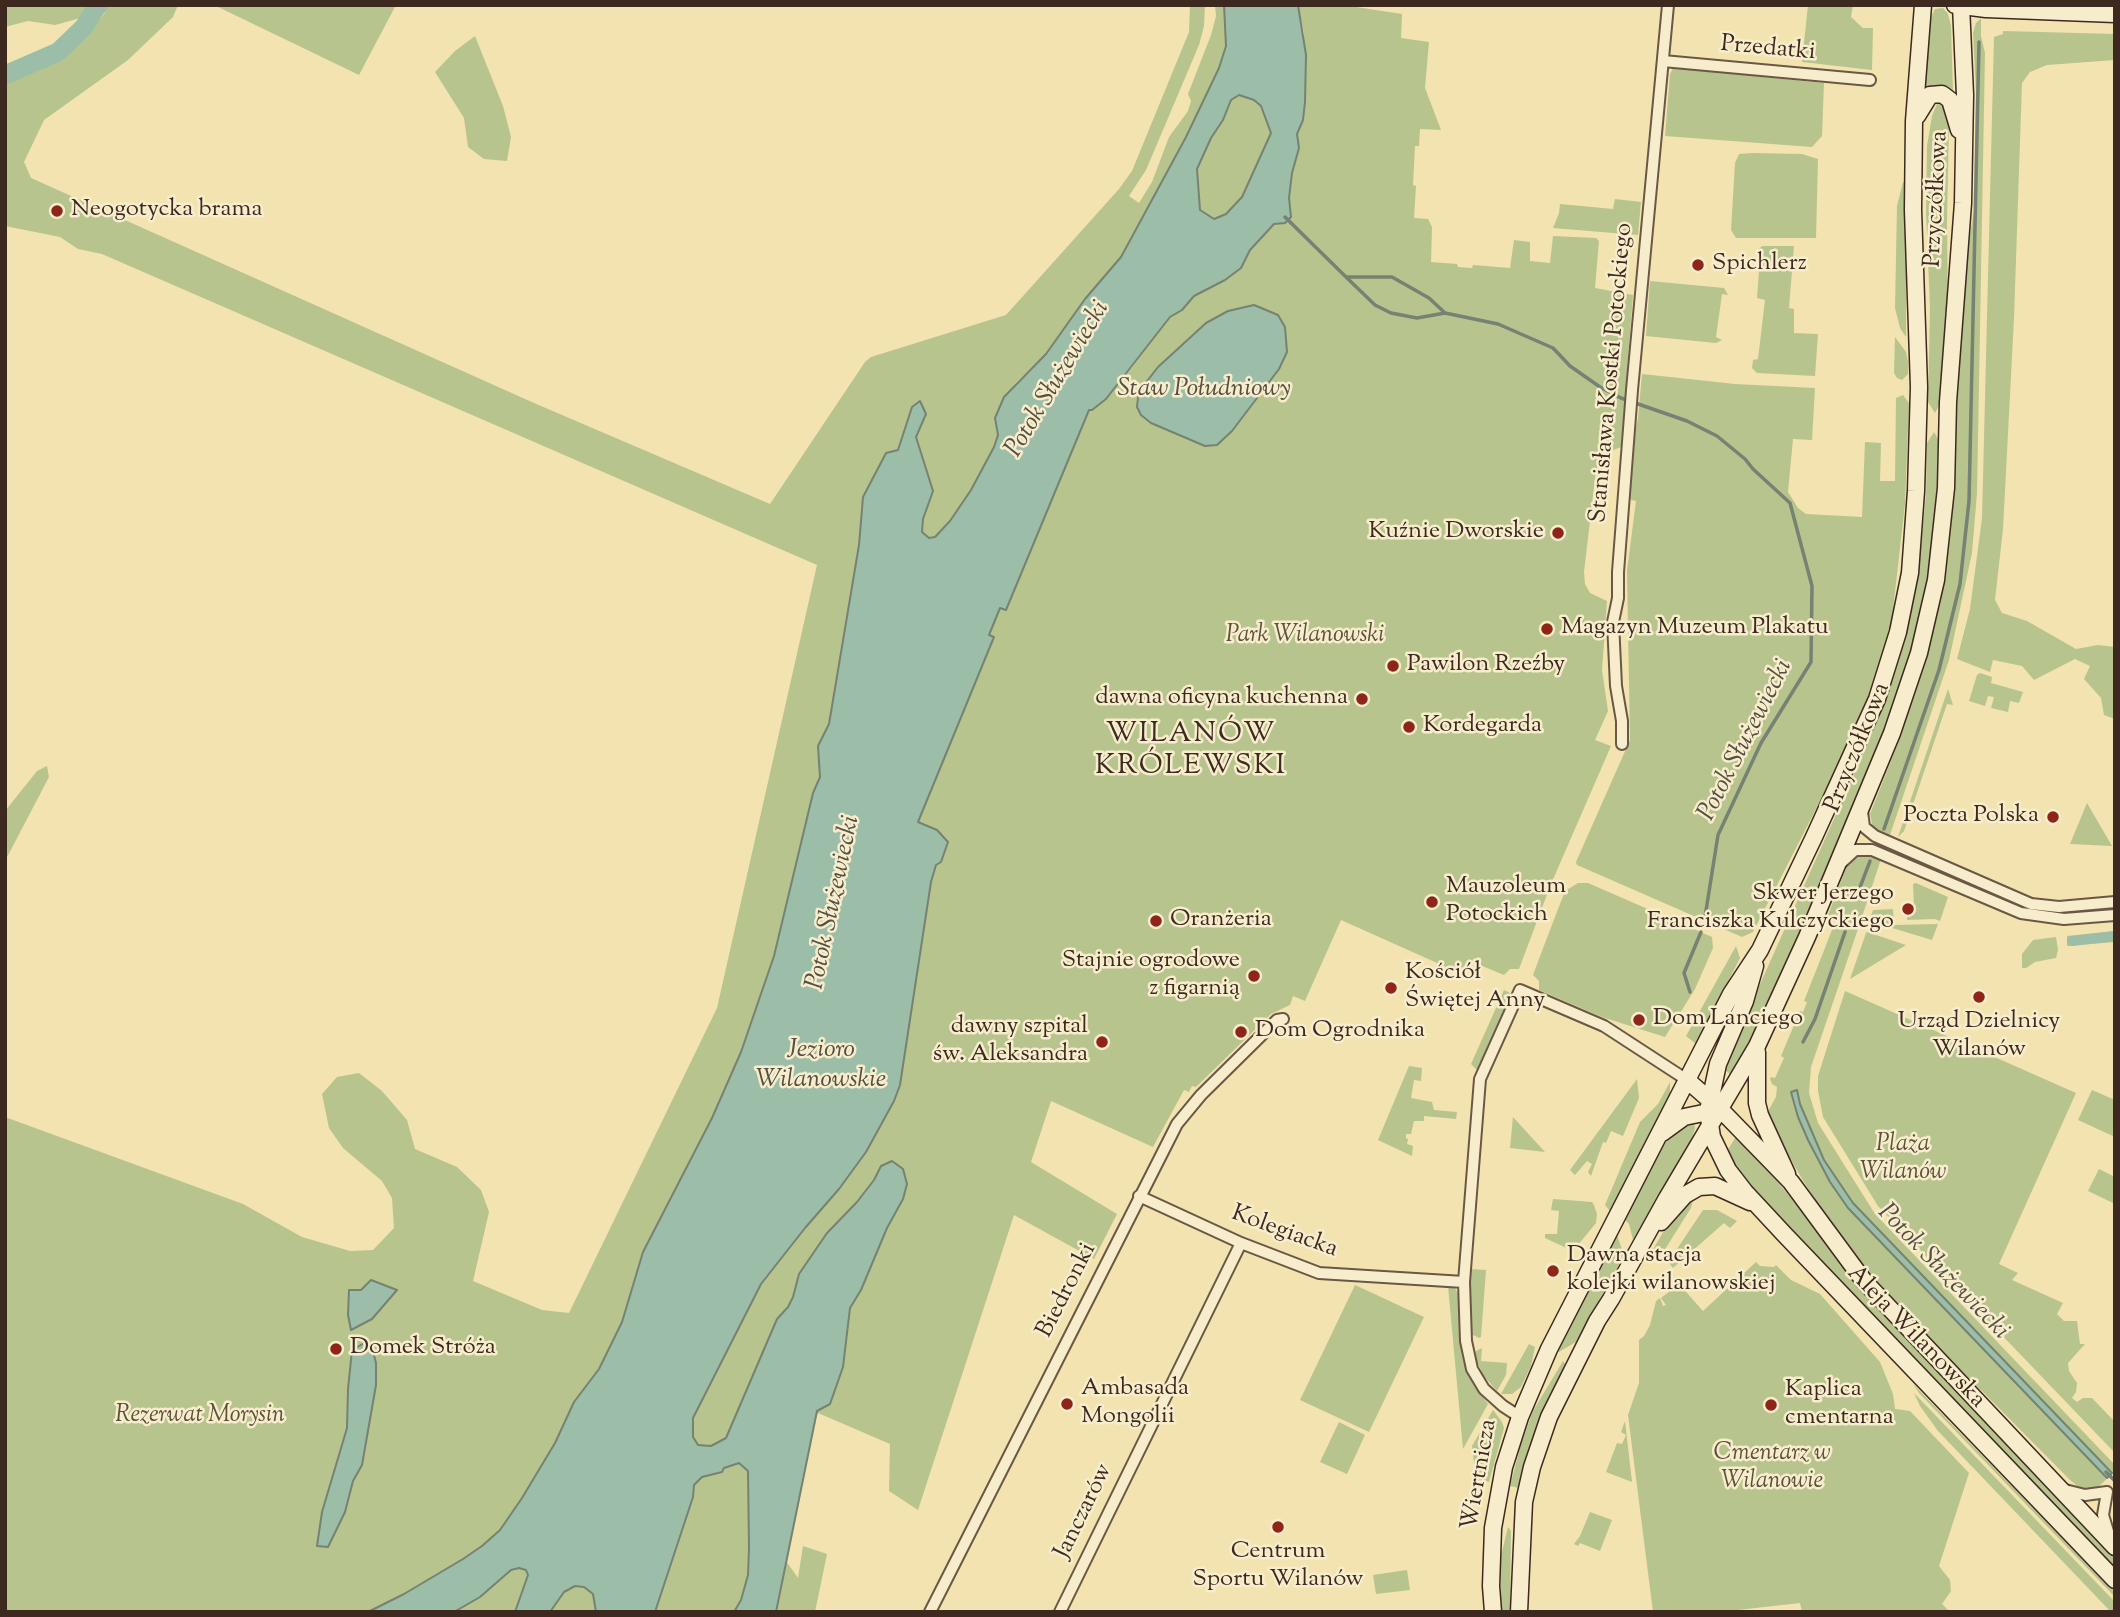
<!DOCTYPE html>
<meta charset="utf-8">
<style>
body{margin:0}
#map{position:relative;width:2120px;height:1617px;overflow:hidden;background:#f2e3b0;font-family:"Sorts Mill Goudy",serif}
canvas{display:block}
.frame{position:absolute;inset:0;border:7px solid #3d2920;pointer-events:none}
</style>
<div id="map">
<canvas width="2120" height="1617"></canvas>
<div class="frame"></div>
</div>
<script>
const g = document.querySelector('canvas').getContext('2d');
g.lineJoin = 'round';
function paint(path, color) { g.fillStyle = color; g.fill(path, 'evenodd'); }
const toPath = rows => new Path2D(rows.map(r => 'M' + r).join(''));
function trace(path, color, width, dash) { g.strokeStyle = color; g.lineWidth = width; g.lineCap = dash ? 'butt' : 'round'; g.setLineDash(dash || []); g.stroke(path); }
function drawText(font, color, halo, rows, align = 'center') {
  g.font = font + ' "Sorts Mill Goudy",serif'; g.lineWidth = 5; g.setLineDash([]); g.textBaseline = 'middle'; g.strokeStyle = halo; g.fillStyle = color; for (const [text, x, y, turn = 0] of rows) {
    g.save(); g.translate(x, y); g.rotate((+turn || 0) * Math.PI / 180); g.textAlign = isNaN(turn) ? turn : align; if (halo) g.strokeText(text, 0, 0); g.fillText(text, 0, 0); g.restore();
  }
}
paint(toPath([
 [5,5,92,5,84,17,55,25,28,21,5,27],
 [104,5,178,5,173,17,128,60,44,120,24,162,31,178,534,403,770,504,865,362,871,357,1006,315,1119,189,1132,171,1189,32,1190,5,1205,5,1204,26,1199,45,1146,170,1129,196,1139,203,1152,182,1169,137,1188,111,1191,101,1188,94,1211,35,1216,16,1215,5,1224,5,1226,46,1219,68,1186,137,1121,257,1085,299,1046,354,1015,384,994,447,971,491,950,521,935,537,929,538,922,532,923,519,933,491,916,437,926,414,920,402,912,407,898,450,863,497,859,545,829,724,818,746,820,777,813,793,774,956,741,1052,712,1118,643,1252,622,1322,599,1369,693,1435,693,1418,761,1284,805,1228,839,1189,866,1152,900,1085,915,976,931,882,936,865,937,830,918,823,994,638,989,635,1000,608,1006,609,1090,409,1130,370,1170,317,1182,310,1194,296,1225,280,1241,268,1250,250,1274,224,1285,223,1291,217,1289,198,1292,173,1299,148,1297,134,1303,120,1304,33,1298,5,1343,5,1402,14,1401,38,1429,42,1425,88,1441,130,1420,129,1419,146,1415,146,1413,185,1416,186,1414,218,1428,219,1432,227,1431,262,1457,264,1458,267,1472,268,1473,265,1510,268,1514,240,1530,242,1530,261,1550,263,1553,236,1596,238,1599,241,1595,288,1633,295,1621,447,1604,454,1596,470,1584,572,1585,584,1590,593,1607,601,1602,670,1608,711,1595,740,1611,746,1551,884,1519,969,1510,969,1504,975,1470,961,1464,975,1341,920,1305,1001,1293,996,1290,1005,1271,1014,1196,1087,1192,1086,1189,1092,1184,1090,1153,1147,1051,1101,1031,1162,1117,1214,1094,1259,1014,1215,918,1510,889,1491,890,1444,818,1413,810,1431,803,1461,786,1561,798,1578,803,1546,827,1554,815,1612,5,1612,5,1117,243,1204,302,1237,350,1251,373,1250,394,1228,392,1198,382,1181,343,1148,329,1128,322,1094,337,1077,359,1073,382,1091,407,1120,415,1149,457,1167,481,1190,489,1212,473,1281,542,1310,569,1313,717,1008,817,565,102,254,78,249,60,237,5,226,5,83,40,68,89,33,105,13,102,11],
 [214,5,396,5,359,75],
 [1808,5,1853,5,1851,17,1863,28,1873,28,1872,70,1802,62],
 [1943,8,1948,14,1951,26,1953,92,1923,91,1930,19,1935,9],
 [1981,18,1981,36,1985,53,1977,493,1972,553,1949,660,1889,838,1882,836,1873,828,1870,814,1899,741,1931,638,1942,588,1950,527,1955,403,1966,258,1974,211,1976,92,1973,33,1976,23],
 [2003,31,2115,34,2115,60,2047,65,2030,72,2022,83,2014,318,2003,529,1995,600,2002,613,2027,621,2076,649,2098,645,2115,647,2115,719,2104,715,2101,698,2084,679,2090,666,2075,659,2034,680,2022,666,1993,660,1990,672,1957,659,1970,609,1982,518,1994,37,2003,34],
 [475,36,503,106,511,137,507,161,484,159,468,147,464,118,435,72,455,51],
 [1673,68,1824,83,1822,136,1812,147,1665,136,1670,74],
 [1238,95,1254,100,1261,106,1271,133,1242,197,1225,215,1214,219,1200,210,1197,169,1211,138,1223,120,1231,100],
 [1941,102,1945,104,1949,121,1947,224,1948,315,1941,402,1935,413,1928,402,1930,309,1926,212,1927,146,1932,116,1937,104],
 [1752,153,1802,154,1818,159,1816,238,1736,238,1731,230,1735,163,1739,154],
 [1903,182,1906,182,1906,337,1900,328,1895,308,1897,206],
 [1615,199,1641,202,1638,235,1553,228,1559,213,1560,204,1613,209],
 [1762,246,1794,246,1789,308,1794,309,1794,333,1818,334,1815,376,1757,373,1752,368,1753,360,1758,359,1765,300,1757,298,1760,259,1759,249],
 [1650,281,1724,288,1728,295,1722,294,1716,337,1722,340,1716,343,1646,336],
 [1895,337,1906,352,1908,362,1908,374,1902,380,1897,378,1894,373],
 [1642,374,1735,384,1815,388,1812,440,1793,439,1788,492,1798,508,1806,514,1862,517,1865,442,1881,443,1880,481,1895,481,1896,398,1903,395,1909,403,1905,504,1890,636,1867,700,1839,764,1753,932,1742,937,1577,865,1576,862,1630,740,1627,571,1636,501,1627,499,1632,449,1638,418],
 [1934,432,1941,444,1936,535,1921,622,1889,727,1792,952,1732,1076,1723,1068,1727,1058,1863,754,1896,668,1917,584,1926,495,1927,443],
 [1980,673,1992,677,1991,683,2023,692,2019,703,2010,701,2008,712,1991,708,1994,697,1988,696,1985,706,1969,701,1977,675],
 [1948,689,1953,705,1947,704,1904,831,1898,837],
 [47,766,49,777,5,861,5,811,37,771],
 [2087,803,2112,846,2070,844],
 [1866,854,1881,859,1859,926,1828,915,1848,863,1856,856],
 [1578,883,1588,883,1712,937,1713,948,1695,989,1665,1037,1602,1017,1539,990,1539,981,1533,975,1545,943,1565,891],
 [1916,883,1948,897,1940,921,1935,919,1907,920,1907,909,1914,908,1913,884],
 [1893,909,1894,925,1938,924,1932,940,1869,921,1873,910],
 [1841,923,1858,929,1811,1067,1809,1093,1818,1123,1875,1214,2115,1465,2115,1471,2096,1489,2081,1489,2069,1479,1982,1391,1948,1360,1864,1269,1835,1230,1802,1179,1771,1125,1767,1113,1776,1097,1777,1087,1772,1084,1770,1079,1771,1077,1775,1078,1784,1058,1781,1056,1800,1011,1803,1012,1807,1002,1804,1001,1832,930],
 [2115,931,2115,942,2067,946,2067,936],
 [1867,932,1906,945,1850,979,1866,933],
 [2056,937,2058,950,2056,958,2035,962,2026,968,2022,968,2022,954,2033,940],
 [1736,946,1740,958,1696,1044,1686,1036],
 [1504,990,1512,994,1477,1070,1471,1064],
 [1845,991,2076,1093,1999,1264,2018,1273,2012,1280,2063,1303,2057,1314,2064,1321,2077,1321,2080,1344,2085,1344,2068,1363,2069,1371,2077,1383,2076,1392,2072,1398,2077,1402,2083,1398,2092,1398,2115,1422,2113,1451,1878,1206,1823,1117,1818,1091,1818,1076],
 [1409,1066,1422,1068,1421,1081,1414,1080,1411,1098,1432,1102,1434,1110,1457,1112,1456,1119,1424,1116,1424,1121,1414,1121,1411,1134,1406,1134,1406,1138,1408,1139,1407,1144,1413,1146,1412,1156,1378,1140],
 [1637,1079,1639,1098,1623,1136,1611,1131,1606,1143,1603,1142,1591,1176,1588,1172,1592,1164,1587,1161,1575,1175,1570,1170],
 [1670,1082,1670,1095,1610,1211,1605,1205,1640,1122,1658,1104],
 [2092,1090,2115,1100,2115,1137,2078,1120],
 [1513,1117,1545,1152,1510,1148],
 [1694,1124,1695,1128,1691,1142,1633,1240,1629,1224,1624,1219,1664,1144,1679,1129],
 [1737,1135,1757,1155,1870,1299,2115,1554,2115,1572,1882,1330,1737,1173,1727,1151],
 [2099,1169,2115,1177,2115,1204,2088,1191],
 [1694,1196,1691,1208,1662,1254,1659,1255,1652,1251,1672,1217],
 [1553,1199,1592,1202,1594,1205,1597,1214,1596,1223,1573,1251,1545,1238,1545,1234,1557,1234,1559,1211,1551,1210],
 [1703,1210,1717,1210,1737,1221,1730,1228,1724,1223,1673,1268,1670,1264,1671,1258],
 [1617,1235,1624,1255,1576,1342,1557,1353],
 [1756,1262,1760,1266,1774,1267,1776,1265,1791,1280,1820,1294,1880,1362,1893,1394,1895,1409,1910,1411,1969,1473,1939,1566,1950,1580,1951,1591,1942,1604,1950,1612,1802,1612,1800,1603,1720,1612,1653,1612,1628,1415,1639,1383,1639,1340,1644,1336,1650,1325,1656,1301,1660,1298,1663,1306,1666,1305,1661,1298,1679,1284,1703,1311],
 [1471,1269,1486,1270,1481,1337,1479,1338,1471,1334],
 [1355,1285,1424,1317,1369,1432,1300,1400],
 [1448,1286,1455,1288,1458,1294,1463,1361,1475,1387,1488,1404,1463,1449],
 [1529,1344,1535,1347,1531,1366,1521,1387,1512,1394,1501,1394],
 [1482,1348,1481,1361,1507,1363,1506,1375,1497,1391,1483,1375,1475,1357,1476,1351],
 [1563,1361,1565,1364,1529,1447,1519,1488,1510,1486,1521,1444,1533,1411],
 [1913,1384,2115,1593,2115,1597,1919,1393],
 [1914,1393,2115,1602,2115,1612,2111,1612,1938,1431,1920,1406],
 [1493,1410,1502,1422,1504,1428,1489,1482,1476,1479,1472,1446],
 [1625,1421,1632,1482,1606,1472,1617,1443,1622,1444,1626,1435,1621,1432],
 [1339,1422,1365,1435,1347,1474,1320,1462],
 [1590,1512,1612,1520,1600,1551,1580,1543,1578,1546,1574,1544,1580,1536],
 [1508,1527,1511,1531,1510,1612,1501,1612,1500,1560],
 [1407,1570,1410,1590,1376,1594,1373,1575]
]), '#b8c48d');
const water = toPath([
 [1224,5,1298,5,1306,55,1305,102,1303,120,1297,134,1299,148,1292,173,1289,198,1291,217,1285,223,1274,224,1250,250,1241,268,1225,280,1194,296,1182,310,1170,317,1106,399,1092,410,1089,410,1006,610,1000,608,989,635,994,637,918,822,937,830,948,842,941,862,936,865,931,882,900,1085,894,1101,866,1152,839,1189,805,1228,761,1284,693,1418,693,1437,698,1445,711,1446,726,1438,777,1319,788,1307,793,1297,799,1274,827,1233,857,1202,874,1180,881,1166,892,1161,903,1169,907,1184,903,1199,887,1228,861,1290,850,1308,843,1367,830,1404,817,1411,776,1612,734,1612,741,1600,748,1575,749,1548,748,1471,739,1463,724,1468,722,1472,702,1477,694,1485,693,1497,655,1612,596,1612,593,1594,584,1587,575,1586,564,1592,550,1612,515,1612,528,1575,526,1570,519,1568,511,1570,480,1597,454,1612,368,1612,404,1594,463,1559,482,1546,500,1530,522,1498,555,1443,574,1402,599,1369,622,1322,643,1252,712,1118,741,1052,774,956,813,793,820,777,818,746,829,724,859,545,863,497,886,453,898,450,912,407,920,401,926,414,916,437,933,491,923,519,922,532,929,538,935,537,950,521,971,490,994,447,998,435,995,418,1004,397,1046,354,1085,299,1121,257,1186,137,1219,68,1226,46,1224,5],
 [1239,95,1254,100,1261,106,1271,133,1242,197,1226,214,1214,219,1200,210,1197,169,1211,138,1223,120,1231,100,1239,95],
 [1254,305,1278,315,1285,327,1287,352,1279,369,1232,431,1217,445,1205,446,1151,423,1141,415,1137,407,1138,397,1144,385,1158,367,1206,323,1228,311,1254,305],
 [1797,1090,1800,1104,1824,1160,1853,1203,2112,1473,2107,1478,1848,1208,1830,1182,1808,1140,1798,1117,1791,1092,1797,1090],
 [371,1280,397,1290,372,1319,351,1330,348,1315,349,1290,361,1290,371,1280],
 [366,1342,372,1347,376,1363,376,1385,362,1465,353,1481,345,1512,328,1547,317,1546,322,1512,347,1428,348,1389,352,1350,366,1342]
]);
paint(water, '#9cbea8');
trace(water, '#768272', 2);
trace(toPath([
 [1285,217,1346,277,1392,277,1429,298,1445,313,1498,324,1553,348,1570,366,1600,387,1621,398,1687,421,1717,436,1745,459,1753,469,1790,503,1812,586,1811,662,1761,743,1718,835,1705,917],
 [1346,277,1375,305,1391,313,1417,318,1445,313],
 [1884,829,1939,670,1960,584,1969,501,1979,42],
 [1857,895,1870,861],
 [1690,992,1684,973,1701,932],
 [1803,1042,1815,1019,1845,932],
 [2106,1472,2115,1481]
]), '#768272', 3.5);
trace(toPath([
 [2072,941,2115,936]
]), '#9cbea8', 10);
trace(toPath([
 [5,75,58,52,84,27,98,5]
]), '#9cbea8', 19);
const street = toPath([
 [1663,61,1870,80],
 [1622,744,1622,721,1616,686,1613,622,1618,598,1618,572,1632,390,1668,5],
 [1862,811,1864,827,1875,836,2031,904,2059,907,2115,902],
 [1842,862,1855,850,1872,850,2021,913,2064,919,2115,915],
 [1139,1196,1241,1243,1319,1273,1464,1282],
 [1520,1417,1503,1406,1484,1389,1472,1369,1466,1341,1464,1282,1480,1079,1520,990,1604,1026,1687,1080],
 [2061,1489,2085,1495,2107,1492],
 [2107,1492,2103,1515,2110,1538],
 [930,1612,1177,1124,1201,1095,1277,1020,1283,1019],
 [1060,1612,1241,1243]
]);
const secondary = toPath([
 [1955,5,1986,9,2115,14],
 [1917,116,1930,95,1942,94,1950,100,1959,130],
 [1755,966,1745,1001,1718,1064,1708,1111,1712,1137,1728,1170,1745,1192,1785,1235,2115,1580],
 [1757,1052,1757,1103,1760,1115,1787,1174],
 [1687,1080,1721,1110,1791,1182,1864,1281,2115,1547],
 [1662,1133,1684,1117,1718,1110],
 [1661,1222,1685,1195,1699,1187,1715,1186,1750,1202],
 [1493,1612,1491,1586,1493,1528,1504,1467,1520,1417,1549,1349,1731,994,1760,950,1814,837,1877,699,1898,632,1910,573,1916,491,1919,387,1913,210,1914,121,1923,5],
 [1519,1612,1524,1502,1532,1467,1549,1417,1597,1321,1611,1299,1667,1198,1757,1046,1807,937,1892,733,1919,653,1936,580,1946,488,1948,402,1963,203,1965,95,1961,5]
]);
trace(street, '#6a5844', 14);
trace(secondary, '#3d2920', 19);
trace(street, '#f7edcc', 10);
trace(secondary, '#f7edcc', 16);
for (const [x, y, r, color] of [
 [57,211,7,"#8f2418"],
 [1698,265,7,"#8f2418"],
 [1558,533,7,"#8f2418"],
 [1547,629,7,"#8f2418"],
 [1393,666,7,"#8f2418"],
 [1362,699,7,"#8f2418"],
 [1409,727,7,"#8f2418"],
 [2053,817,7,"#8f2418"],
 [1432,902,7,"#8f2418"],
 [1908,909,7,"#8f2418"],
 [1156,921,7,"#8f2418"],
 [1254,976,7,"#8f2418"],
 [1391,988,7,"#8f2418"],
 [1979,997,7,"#8f2418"],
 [1639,1020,7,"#8f2418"],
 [1241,1032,7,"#8f2418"],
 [1102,1042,7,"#8f2418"],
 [1553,1271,7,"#8f2418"],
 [336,1349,7,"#8f2418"],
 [1067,1404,7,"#8f2418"],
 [1771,1405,7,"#8f2418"],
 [1278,1527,7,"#8f2418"]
]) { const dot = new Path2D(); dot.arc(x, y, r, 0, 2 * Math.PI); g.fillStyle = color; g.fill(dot); trace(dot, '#f7edcc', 2.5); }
drawText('24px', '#3d2920', '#f7edcc', [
 ["Przedatki",1768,50,5],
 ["Przyczółkowa",1938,199,-87],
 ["Stanisława Kostki Potockiego",1613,373,-85],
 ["Przyczółkowa",1859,748,-68],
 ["Kolegiacka",1284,1233,20],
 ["Biedronki",1068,1291,-63],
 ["Aleja Wilanowska",1915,1338,46],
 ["Wiertnicza",1481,1475,-80],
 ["Janczarów",1085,1512,-64]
]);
drawText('24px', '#3d2920', '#f7edcc', [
 ["Neogotycka brama",71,211],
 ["Spichlerz",1712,265],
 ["Kuźnie Dworskie",1544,533,"right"],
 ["Magazyn Muzeum Plakatu",1561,629],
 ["Pawilon Rzeźby",1407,666],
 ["dawna oficyna kuchenna",1348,699,"right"],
 ["Kordegarda",1423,727],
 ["Poczta Polska",2039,817,"right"],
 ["Mauzoleum",1446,888],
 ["Potockich",1446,916],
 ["Skwer Jerzego",1894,895,"right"],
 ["Franciszka Kulczyckiego",1894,923,"right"],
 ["Oranżeria",1170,921],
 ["Stajnie ogrodowe",1240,962,"right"],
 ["z figarnią",1240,990,"right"],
 ["Kościół",1405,974],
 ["Świętej Anny",1405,1002],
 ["Dom Lanciego",1653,1020],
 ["Urząd Dzielnicy",1979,1023,"center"],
 ["Wilanów",1979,1051,"center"],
 ["dawny szpital",1088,1028,"right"],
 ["św. Aleksandra",1088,1056,"right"],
 ["Dom Ogrodnika",1255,1032],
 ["Dawna stacja",1567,1257],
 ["kolejki wilanowskiej",1567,1285],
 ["Domek Stróża",350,1349],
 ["Ambasada",1081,1390],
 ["Mongolii",1081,1418],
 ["Kaplica",1785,1391],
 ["cmentarna",1785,1419],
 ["Centrum",1278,1553,"center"],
 ["Sportu Wilanów",1278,1581,"center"]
], 'left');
drawText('italic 24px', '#5c503b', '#f7edcc', [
 ["Park Wilanowski",1305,637],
 ["Plaża",1903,1146],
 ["Wilanów",1903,1174],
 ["Rezerwat Morysin",200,1417],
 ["Cmentarz w",1772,1455],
 ["Wilanowie",1772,1483]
]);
drawText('italic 26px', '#554e42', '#f7edcc', [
 ["Potok Służewiecki",1059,380,-59],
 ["Staw Południowy",1204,391],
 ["Potok Służewiecki",1747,741,-63],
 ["Potok Służewiecki",835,903,-78],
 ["Jezioro",821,1052],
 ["Wilanowskie",821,1082],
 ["Potok Służewiecki",1942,1273,46]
]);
g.letterSpacing = '2px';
drawText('28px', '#3d2920', '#f7edcc', [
 ["WILANÓW",1191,736],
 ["KRÓLEWSKI",1191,768]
]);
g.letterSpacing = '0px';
</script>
